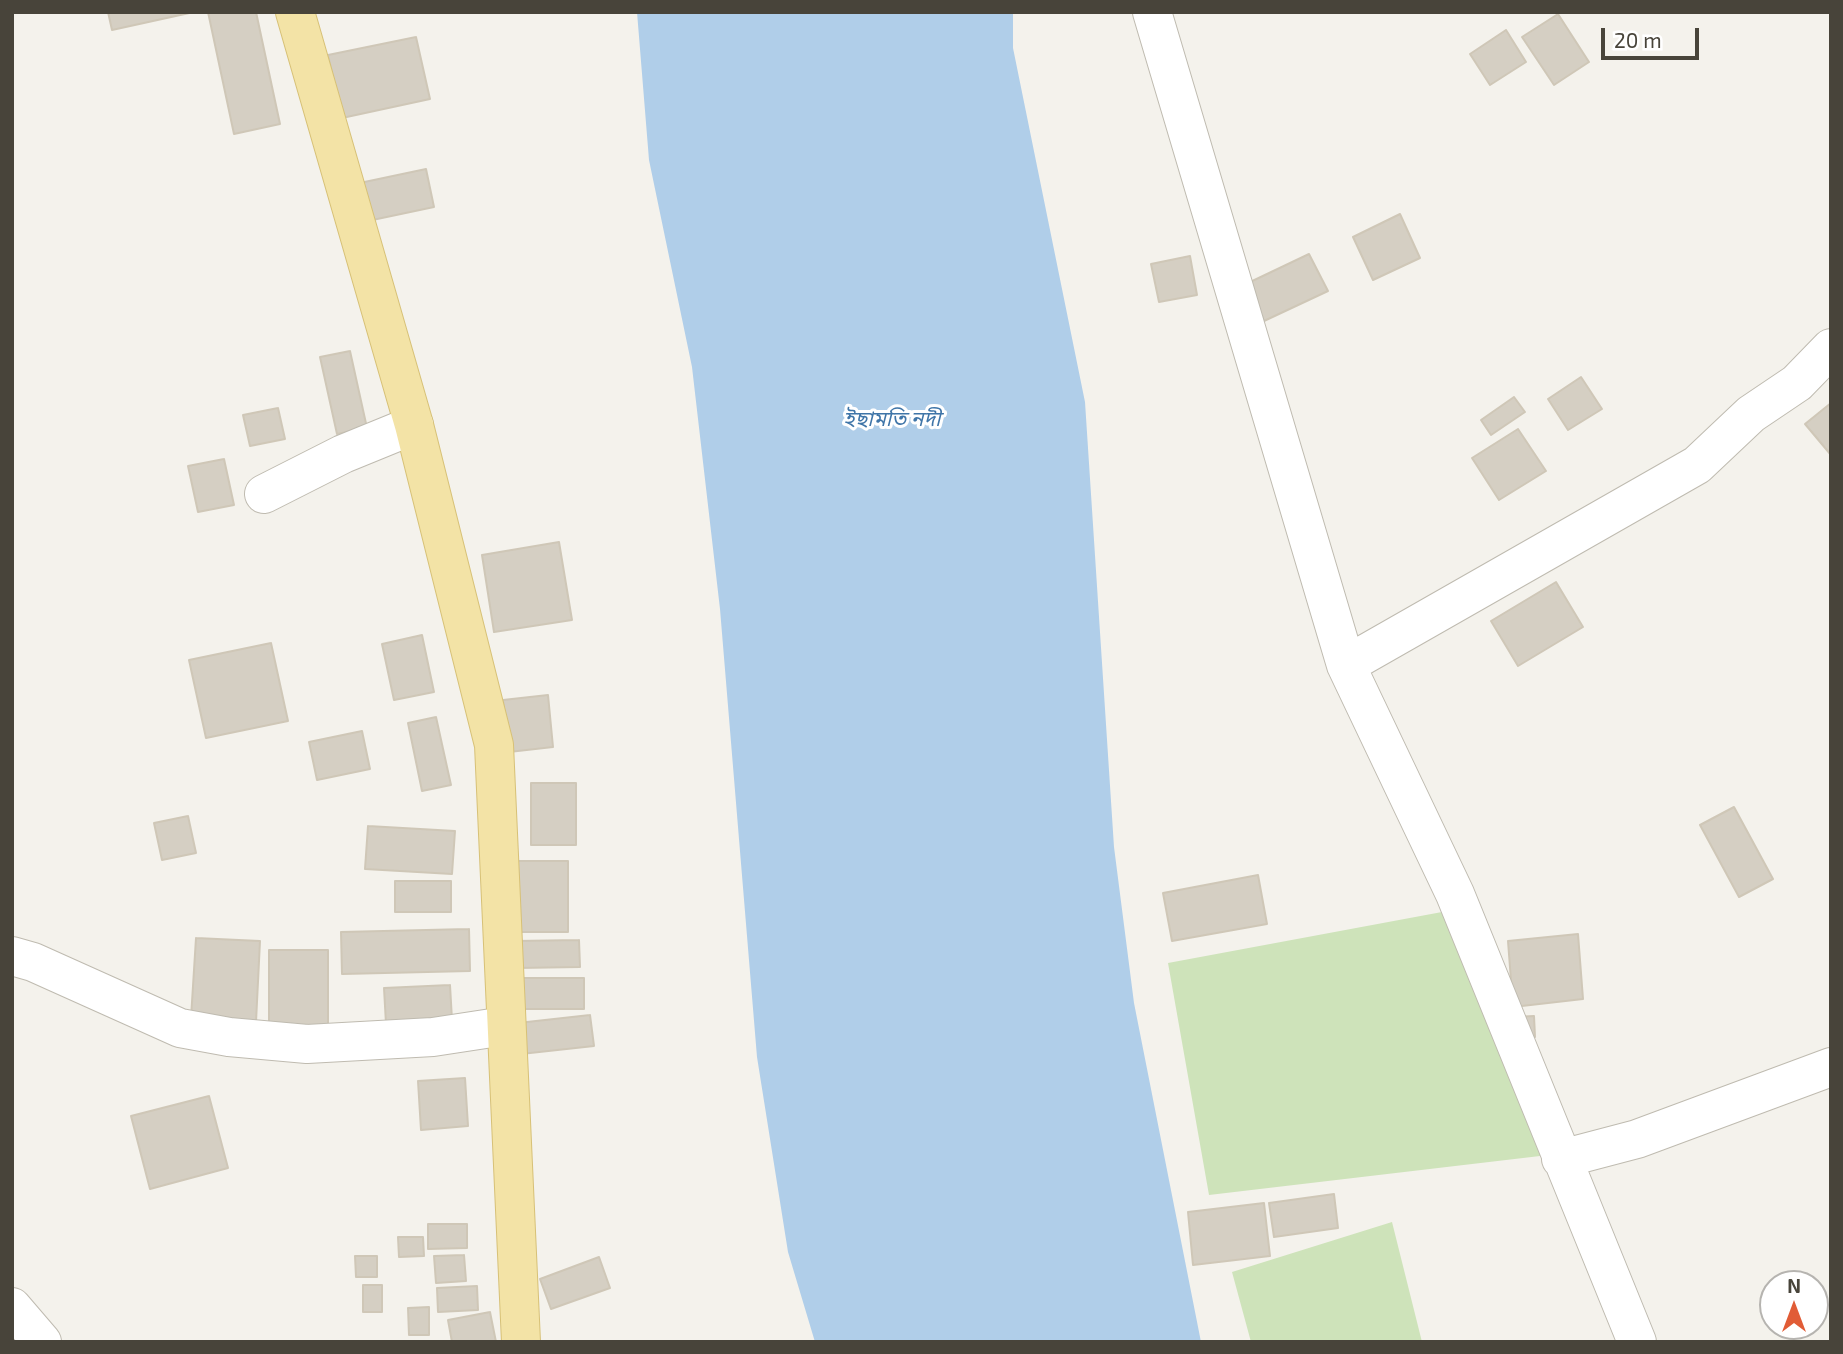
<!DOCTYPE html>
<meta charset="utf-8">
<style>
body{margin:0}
#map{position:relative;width:1843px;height:1354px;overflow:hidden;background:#f4f2ec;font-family:"Exo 2",sans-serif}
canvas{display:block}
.frame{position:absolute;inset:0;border:14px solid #48443a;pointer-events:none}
.north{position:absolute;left:1759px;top:1270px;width:70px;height:70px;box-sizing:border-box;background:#fff;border:2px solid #b6b4b0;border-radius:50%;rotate:0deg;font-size:19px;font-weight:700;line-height:28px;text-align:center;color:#48443a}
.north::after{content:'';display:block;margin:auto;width:24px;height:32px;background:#e15c36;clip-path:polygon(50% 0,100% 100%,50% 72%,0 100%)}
.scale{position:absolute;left:1601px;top:28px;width:98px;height:32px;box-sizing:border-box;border:4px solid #48443a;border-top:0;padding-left:9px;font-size:21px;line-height:24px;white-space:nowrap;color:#48443a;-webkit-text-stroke:5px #fff;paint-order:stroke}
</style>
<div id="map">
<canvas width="1843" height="1354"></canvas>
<div class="frame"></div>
<div class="north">N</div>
<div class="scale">20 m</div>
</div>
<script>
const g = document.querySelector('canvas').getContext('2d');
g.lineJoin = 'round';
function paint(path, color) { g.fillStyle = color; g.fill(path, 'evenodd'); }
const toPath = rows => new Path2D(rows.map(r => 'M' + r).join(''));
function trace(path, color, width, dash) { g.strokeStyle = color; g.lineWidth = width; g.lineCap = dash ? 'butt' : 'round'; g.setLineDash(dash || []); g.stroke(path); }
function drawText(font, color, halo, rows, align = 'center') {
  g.font = font + ' "Exo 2","Noto Sans Bengali",sans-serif'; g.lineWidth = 6; g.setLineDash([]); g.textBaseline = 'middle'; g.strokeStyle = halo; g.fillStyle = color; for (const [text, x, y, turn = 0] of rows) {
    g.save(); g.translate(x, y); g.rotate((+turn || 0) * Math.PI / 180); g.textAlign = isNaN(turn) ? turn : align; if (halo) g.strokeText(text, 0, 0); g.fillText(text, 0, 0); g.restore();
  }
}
paint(toPath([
 [1442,912,1557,1154,1209,1195,1168,963],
 [1392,1222,1422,1342,1251,1342,1232,1272]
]), '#cee3ba');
paint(toPath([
 [637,12,1013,12,1013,48,1085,402,1114,847,1134,1003,1201,1342,815,1342,788,1252,757,1057,720,609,692,367,649,160]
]), '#b0cee9');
const building = toPath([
 [108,12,194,12,112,30,108,12],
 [208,12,256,12,280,124,234,134,208,12],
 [1558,14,1589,62,1554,85,1522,37,1558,14],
 [1506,30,1526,62,1490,85,1470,54,1506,30],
 [416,37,430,99,342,118,328,55,416,37],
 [426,169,434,207,363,222,355,184,426,169],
 [1400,214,1420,258,1373,280,1353,237,1400,214],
 [1309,254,1328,291,1264,321,1246,284,1309,254],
 [1190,256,1197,295,1159,302,1151,264,1190,256],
 [350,351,367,428,337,434,320,357,350,351],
 [1581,377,1602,409,1568,430,1548,399,1581,377],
 [1514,397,1525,412,1491,435,1481,420,1514,397],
 [1831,403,1831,455,1805,424,1831,403],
 [278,408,285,439,250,446,243,415,278,408],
 [1518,429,1546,471,1499,500,1472,458,1518,429],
 [224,459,234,505,198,512,188,466,224,459],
 [559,542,572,620,494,632,482,555,559,542],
 [1556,582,1583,627,1518,666,1491,621,1556,582],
 [422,635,434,692,394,700,382,644,422,635],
 [271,643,288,721,206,738,189,660,271,643],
 [548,695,553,747,509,752,503,700,548,695],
 [436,717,451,785,422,791,408,723,436,717],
 [362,731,370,769,317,780,309,742,362,731],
 [531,783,576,783,576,845,531,845,531,783],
 [1734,807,1773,879,1739,897,1700,825,1734,807],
 [188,816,196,853,162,860,154,823,188,816],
 [368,826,455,831,452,874,365,869,368,826],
 [515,861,568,861,568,932,515,932,515,861],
 [1258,875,1267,924,1172,941,1163,893,1258,875],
 [395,881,451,881,451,912,395,912,395,881],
 [469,929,470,971,342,974,341,932,469,929],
 [1578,934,1583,999,1513,1007,1508,941,1578,934],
 [196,938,260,941,256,1022,191,1018,196,938],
 [579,940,580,967,517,968,516,941,579,940],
 [269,950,328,950,328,1030,269,1030,269,950],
 [519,978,584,978,584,1009,519,1009,519,978],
 [450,985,452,1020,386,1024,384,988,450,985],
 [590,1015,594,1046,521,1054,518,1023,590,1015],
 [1534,1016,1535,1037,1514,1038,1514,1017,1534,1016],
 [465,1078,468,1126,421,1130,418,1081,465,1078],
 [209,1096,228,1168,150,1189,131,1116,209,1096],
 [1334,1194,1338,1228,1274,1237,1269,1203,1334,1194],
 [1264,1203,1270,1256,1193,1265,1188,1212,1264,1203],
 [428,1224,467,1224,467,1248,428,1249,428,1224],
 [398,1237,423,1237,424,1256,399,1257,398,1237],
 [464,1255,466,1281,436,1283,434,1256,464,1255],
 [355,1256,377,1256,377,1277,356,1277,355,1256],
 [599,1257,610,1288,551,1309,540,1279,599,1257],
 [363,1285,382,1285,382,1312,363,1312,363,1285],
 [477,1286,478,1310,438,1312,437,1288,477,1286],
 [429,1307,429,1335,409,1335,408,1308,429,1307],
 [490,1312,496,1342,452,1342,448,1320,490,1312]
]);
paint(building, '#d5cfc3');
trace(building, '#cfc7b7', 2);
const minor = toPath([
 [1152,12,1346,665,1455,894,1637,1342],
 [264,494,343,454,414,425],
 [1346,665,1697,465,1751,414,1797,383,1831,348],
 [12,956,33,962,180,1028,229,1037,307,1044,433,1037,505,1026],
 [1561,1159,1637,1139,1831,1067],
 [12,1307,42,1342]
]);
const major = toPath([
 [295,12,414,425,494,745,521,1342]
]);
trace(minor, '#bfbbb0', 40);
trace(major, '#d7c177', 40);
trace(minor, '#fff', 38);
trace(major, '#f3e3a6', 38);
drawText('italic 21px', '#3f75a8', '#fff', [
 ["ইছামতি নদী",892,419]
]);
</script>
